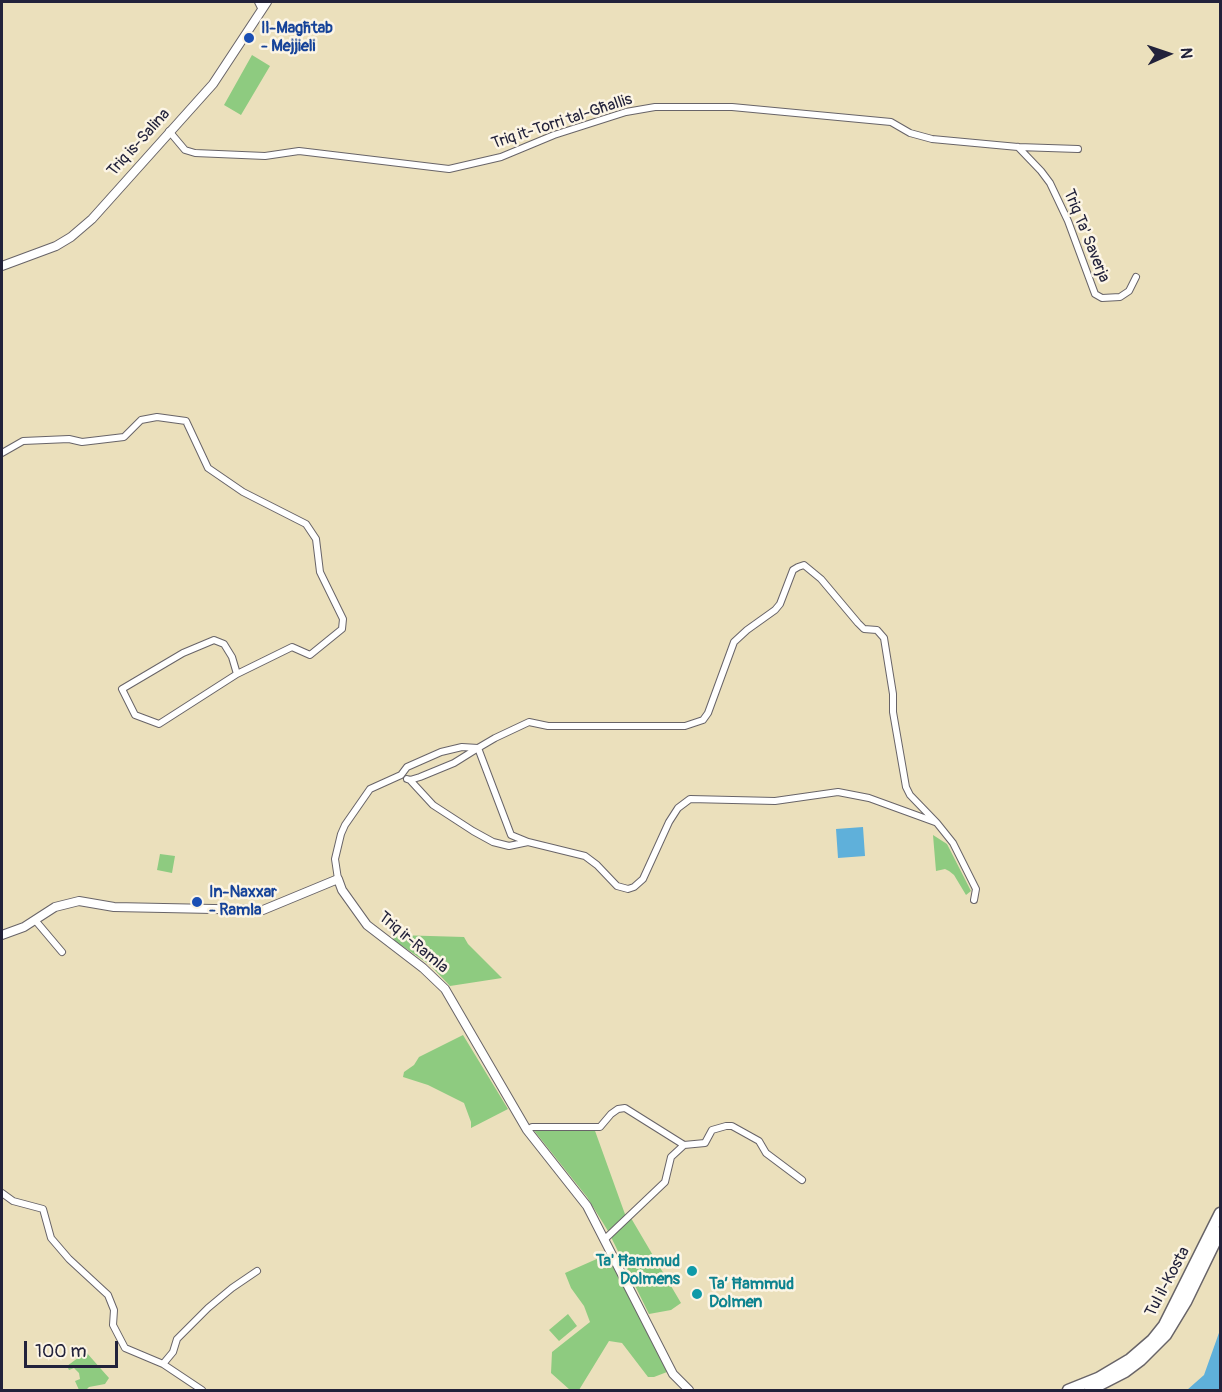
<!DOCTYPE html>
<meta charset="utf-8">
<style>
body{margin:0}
#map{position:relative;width:1222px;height:1392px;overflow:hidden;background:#ebe0bc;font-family:Pangolin,sans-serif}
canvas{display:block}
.frame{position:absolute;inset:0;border:3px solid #22223b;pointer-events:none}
.north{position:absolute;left:1138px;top:24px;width:60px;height:60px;-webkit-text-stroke:4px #fcf5e5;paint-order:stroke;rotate:87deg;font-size:16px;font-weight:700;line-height:24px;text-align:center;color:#22223b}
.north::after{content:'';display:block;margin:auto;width:21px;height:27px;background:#22223b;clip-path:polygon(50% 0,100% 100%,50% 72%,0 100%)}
.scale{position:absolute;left:24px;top:1341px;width:94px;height:27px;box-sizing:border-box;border:3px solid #22223b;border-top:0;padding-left:8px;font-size:18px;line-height:21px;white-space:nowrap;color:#22223b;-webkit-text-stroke:4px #fcf5e5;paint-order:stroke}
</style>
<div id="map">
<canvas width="1222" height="1392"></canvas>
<div class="frame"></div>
<div class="north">N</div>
<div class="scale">100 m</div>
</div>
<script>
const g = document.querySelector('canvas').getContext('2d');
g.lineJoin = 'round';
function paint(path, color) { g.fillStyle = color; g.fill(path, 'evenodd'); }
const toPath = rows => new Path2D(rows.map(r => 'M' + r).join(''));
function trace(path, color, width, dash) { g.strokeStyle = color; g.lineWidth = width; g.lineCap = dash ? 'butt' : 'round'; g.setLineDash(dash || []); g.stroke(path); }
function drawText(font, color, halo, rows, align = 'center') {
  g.font = font + ' Pangolin,sans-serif'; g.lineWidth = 5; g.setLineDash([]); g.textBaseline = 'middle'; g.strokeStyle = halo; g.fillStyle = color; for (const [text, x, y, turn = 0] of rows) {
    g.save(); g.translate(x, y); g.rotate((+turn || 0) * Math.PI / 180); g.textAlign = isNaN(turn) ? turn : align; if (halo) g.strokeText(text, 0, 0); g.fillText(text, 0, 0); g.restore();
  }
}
paint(toPath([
 [252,55,270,66,241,115,224,105],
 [933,835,947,844,971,891,966,895,954,875,949,871,945,869,936,871],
 [160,854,175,856,172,873,157,870],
 [396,935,464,937,468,944,502,978,450,986,430,965,392,939],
 [463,1035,508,1109,471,1128,471,1122,464,1103,428,1085,403,1077,404,1072,414,1065,419,1057],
 [532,1128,594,1128,626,1217,611,1231,608,1231,587,1197],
 [631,1218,681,1303,671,1310,649,1314,611,1237],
 [608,1254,667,1372,654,1377,648,1377,622,1343,609,1341,579,1390,570,1390,551,1373,552,1352,590,1322,584,1306,571,1288,565,1273],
 [568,1314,577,1326,559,1341,549,1330],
 [86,1352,109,1378,105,1384,89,1387,86,1390,79,1390,75,1381,80,1379,79,1373,74,1368,69,1370,67,1366]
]), '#8ecb80');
paint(toPath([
 [863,827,865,856,838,858,836,829],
 [1220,1330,1220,1390,1187,1390,1204,1375]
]), '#5fb0da');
const street = toPath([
 [258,2,262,10],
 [169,131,185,150,195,153,265,156,299,151,449,169,501,157,554,135,626,112,655,107,732,107,891,122,910,133,932,139,1018,147,1078,149],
 [1018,147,1041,171,1050,183,1068,221,1095,294,1102,298,1120,297,1129,291,1136,277],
 [2,453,23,441,69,439,82,442,124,437,141,420,157,417,186,421,208,468,243,492,306,524,316,539,320,572,343,619,342,629,310,655,292,647,237,674,159,724,135,715,122,689,183,653,214,640,224,644,232,657,237,674],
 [407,779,410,780,420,777,454,763,478,748,511,835,528,842],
 [410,780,433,805,473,831,493,842,509,846,528,842,585,856,597,865,617,886,628,889,634,887,643,879,669,822,678,808,690,799,775,801,838,792,869,798,935,822],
 [338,879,335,859,341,834,345,825,370,789,401,775,407,767,441,752,462,747,478,748,495,738,529,722,548,726,685,726,703,720,708,713,734,642,747,630,775,610,780,604,793,570,798,567,804,565,821,579,858,623,864,629,877,630,884,638,893,694,893,712,906,787,910,795,937,823,953,843,976,889,974,900],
 [35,920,62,952],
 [527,1130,532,1127,600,1127,611,1114,618,1109,625,1108,684,1145],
 [2,1193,13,1201,43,1209,51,1238,69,1259,108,1295,114,1310,113,1325,125,1348,163,1364,202,1390],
 [605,1239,665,1182,671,1157,684,1145,705,1143,712,1130,726,1126,732,1126,759,1141,766,1153,802,1180],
 [163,1364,173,1352,177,1339,208,1308,232,1288,257,1271]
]);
const secondary = toPath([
 [2,266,56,246,71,237,92,219,213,84,267,2],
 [2,935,24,927,55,907,79,901,114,907,263,910,338,879,342,890,367,925,423,968,445,989,527,1130,587,1206,673,1374,689,1390]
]);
const highway = toPath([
 [1068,1390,1098,1378,1130,1359,1152,1340,1164,1325,1220,1213],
 [1090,1390,1125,1372,1141,1360,1166,1335,1186,1302,1220,1232]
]);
trace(street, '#686468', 8);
trace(secondary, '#686468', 10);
trace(highway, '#686468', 13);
trace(street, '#fff', 6);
trace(secondary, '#fff', 8);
trace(highway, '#fff', 10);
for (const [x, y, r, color] of [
 [249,38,6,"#1a4fb4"],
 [197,902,6,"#1a4fb4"],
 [692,1271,6,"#0f9aa8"],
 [697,1294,6,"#0f9aa8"]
]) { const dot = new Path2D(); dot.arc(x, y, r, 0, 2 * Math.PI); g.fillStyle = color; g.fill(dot); trace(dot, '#fcf5e5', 2); }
drawText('bold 16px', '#164399', '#fcf5e5', [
 ["Il-Magħtab",261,29],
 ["- Mejjieli",261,47],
 ["In-Naxxar",209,893],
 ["- Ramla",209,911]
], 'left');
drawText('16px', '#22223b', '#fcf5e5', [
 ["Triq it-Torri tal-Għallis",562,122,-18],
 ["Triq is-Salina",139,143,-48],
 ["Triq Ta' Saverja",1086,236,68],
 ["Triq ir-Ramla",413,943,40],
 ["Tul il-Kosta",1168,1282,-62]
]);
drawText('bold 16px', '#0d838f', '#fcf5e5', [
 ["Ta' Ħammud",680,1262],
 ["Dolmens",680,1280],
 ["Ta’ Ħammud",709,1285,"left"],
 ["Dolmen",709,1303,"left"]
], 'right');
</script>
